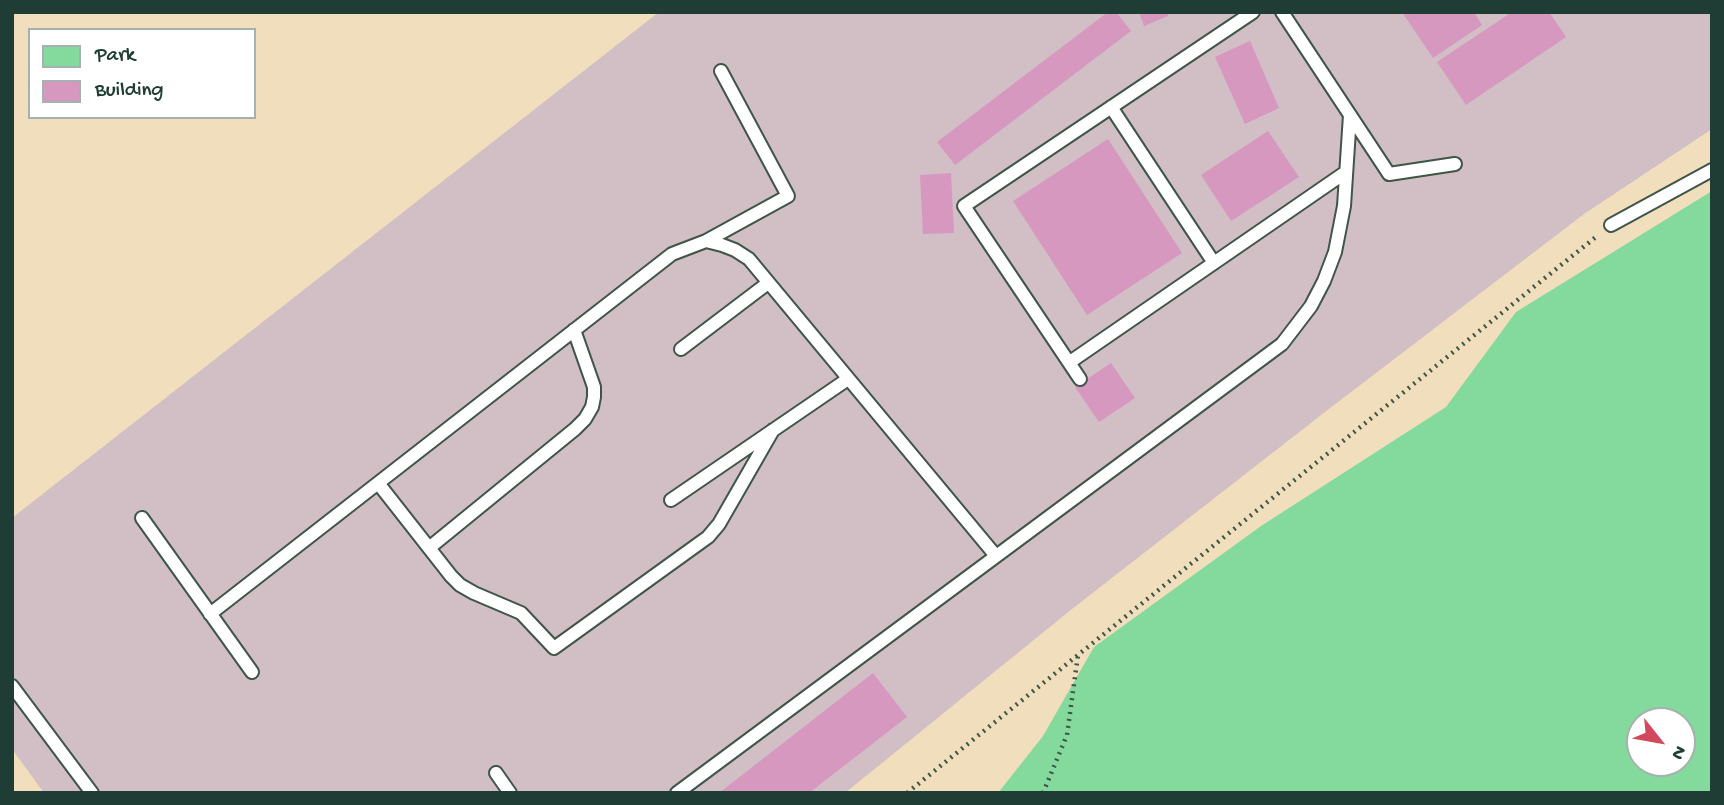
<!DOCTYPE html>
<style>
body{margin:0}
#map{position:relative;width:1724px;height:805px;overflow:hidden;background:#f0debc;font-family:"Gochi Hand",sans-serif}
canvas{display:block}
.frame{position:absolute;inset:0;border:14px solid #1f3d34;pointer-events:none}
.legend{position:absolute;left:28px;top:28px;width:228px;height:91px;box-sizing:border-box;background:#fff;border:2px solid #a5b1ae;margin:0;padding:9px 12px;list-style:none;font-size:21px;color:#1f3d34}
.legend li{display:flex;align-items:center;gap:14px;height:35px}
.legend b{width:35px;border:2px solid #a5b1ae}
.north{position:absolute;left:1626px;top:707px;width:70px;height:70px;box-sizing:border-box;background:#fff;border:2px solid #a5b1ae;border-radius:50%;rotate:121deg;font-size:19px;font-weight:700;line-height:28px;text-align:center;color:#1f3d34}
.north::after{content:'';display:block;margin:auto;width:24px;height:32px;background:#d1495b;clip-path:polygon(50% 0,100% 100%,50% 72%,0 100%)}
</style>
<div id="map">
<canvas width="1724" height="805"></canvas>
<div class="frame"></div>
<ul class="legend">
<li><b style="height:19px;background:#84da9d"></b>Park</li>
<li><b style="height:19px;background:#d798bf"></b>Building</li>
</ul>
<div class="north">N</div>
</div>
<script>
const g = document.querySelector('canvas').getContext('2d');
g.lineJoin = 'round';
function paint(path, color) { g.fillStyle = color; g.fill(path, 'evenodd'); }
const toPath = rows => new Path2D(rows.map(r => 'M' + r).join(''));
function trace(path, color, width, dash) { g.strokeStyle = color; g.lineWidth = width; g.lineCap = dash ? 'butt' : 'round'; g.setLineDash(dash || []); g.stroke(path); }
paint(toPath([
 [659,12,1712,12,1712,129,1584,214,1325,412,1072,609,845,793,44,793,12,749,12,518]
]), '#d2bec5');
paint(toPath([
 [1712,191,1712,793,998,793,1043,736,1094,647,1261,526,1446,407,1516,312],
 [1640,721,1682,721,1682,763,1640,763]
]), '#84da9d');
paint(toPath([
 [1108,12,1116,12,1131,31,955,165,937,142],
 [1139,12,1167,12,1168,16,1144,26],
 [1402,12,1474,12,1482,25,1433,58],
 [1512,12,1549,12,1566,37,1466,105,1437,62],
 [1250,41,1279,108,1245,124,1215,57],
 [1268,131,1299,177,1231,221,1201,175],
 [1108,139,1182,253,1087,315,1013,201],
 [951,173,954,233,923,234,920,175],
 [1111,363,1135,398,1099,422,1075,387],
 [873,673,907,717,809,793,719,793]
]), '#d798bf');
const lane = toPath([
 [1282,12,1389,174,1455,164],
 [1111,107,1214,263],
 [1611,225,1712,170],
 [706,241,788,196,721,71],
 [681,349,768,283],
 [1070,362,1346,172],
 [1080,379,964,206,1253,12],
 [378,483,451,576,460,585,474,593,521,613,554,648,708,537,719,524,773,430],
 [671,500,848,379],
 [142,518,252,672],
 [429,548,575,429,585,419,592,407,594,397,594,387,574,330],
 [210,614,672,254,706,241,722,245,735,250,749,259,996,556],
 [12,686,92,793],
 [496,773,510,793],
 [677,793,1282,344,1311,306,1324,281,1335,252,1344,206,1350,115]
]);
trace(lane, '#3e5548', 16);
trace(toPath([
 [907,793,1597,236],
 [1043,793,1067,735,1078,655]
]), '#3e5548', 4.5, [2, 5]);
trace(lane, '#fff', 12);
</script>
